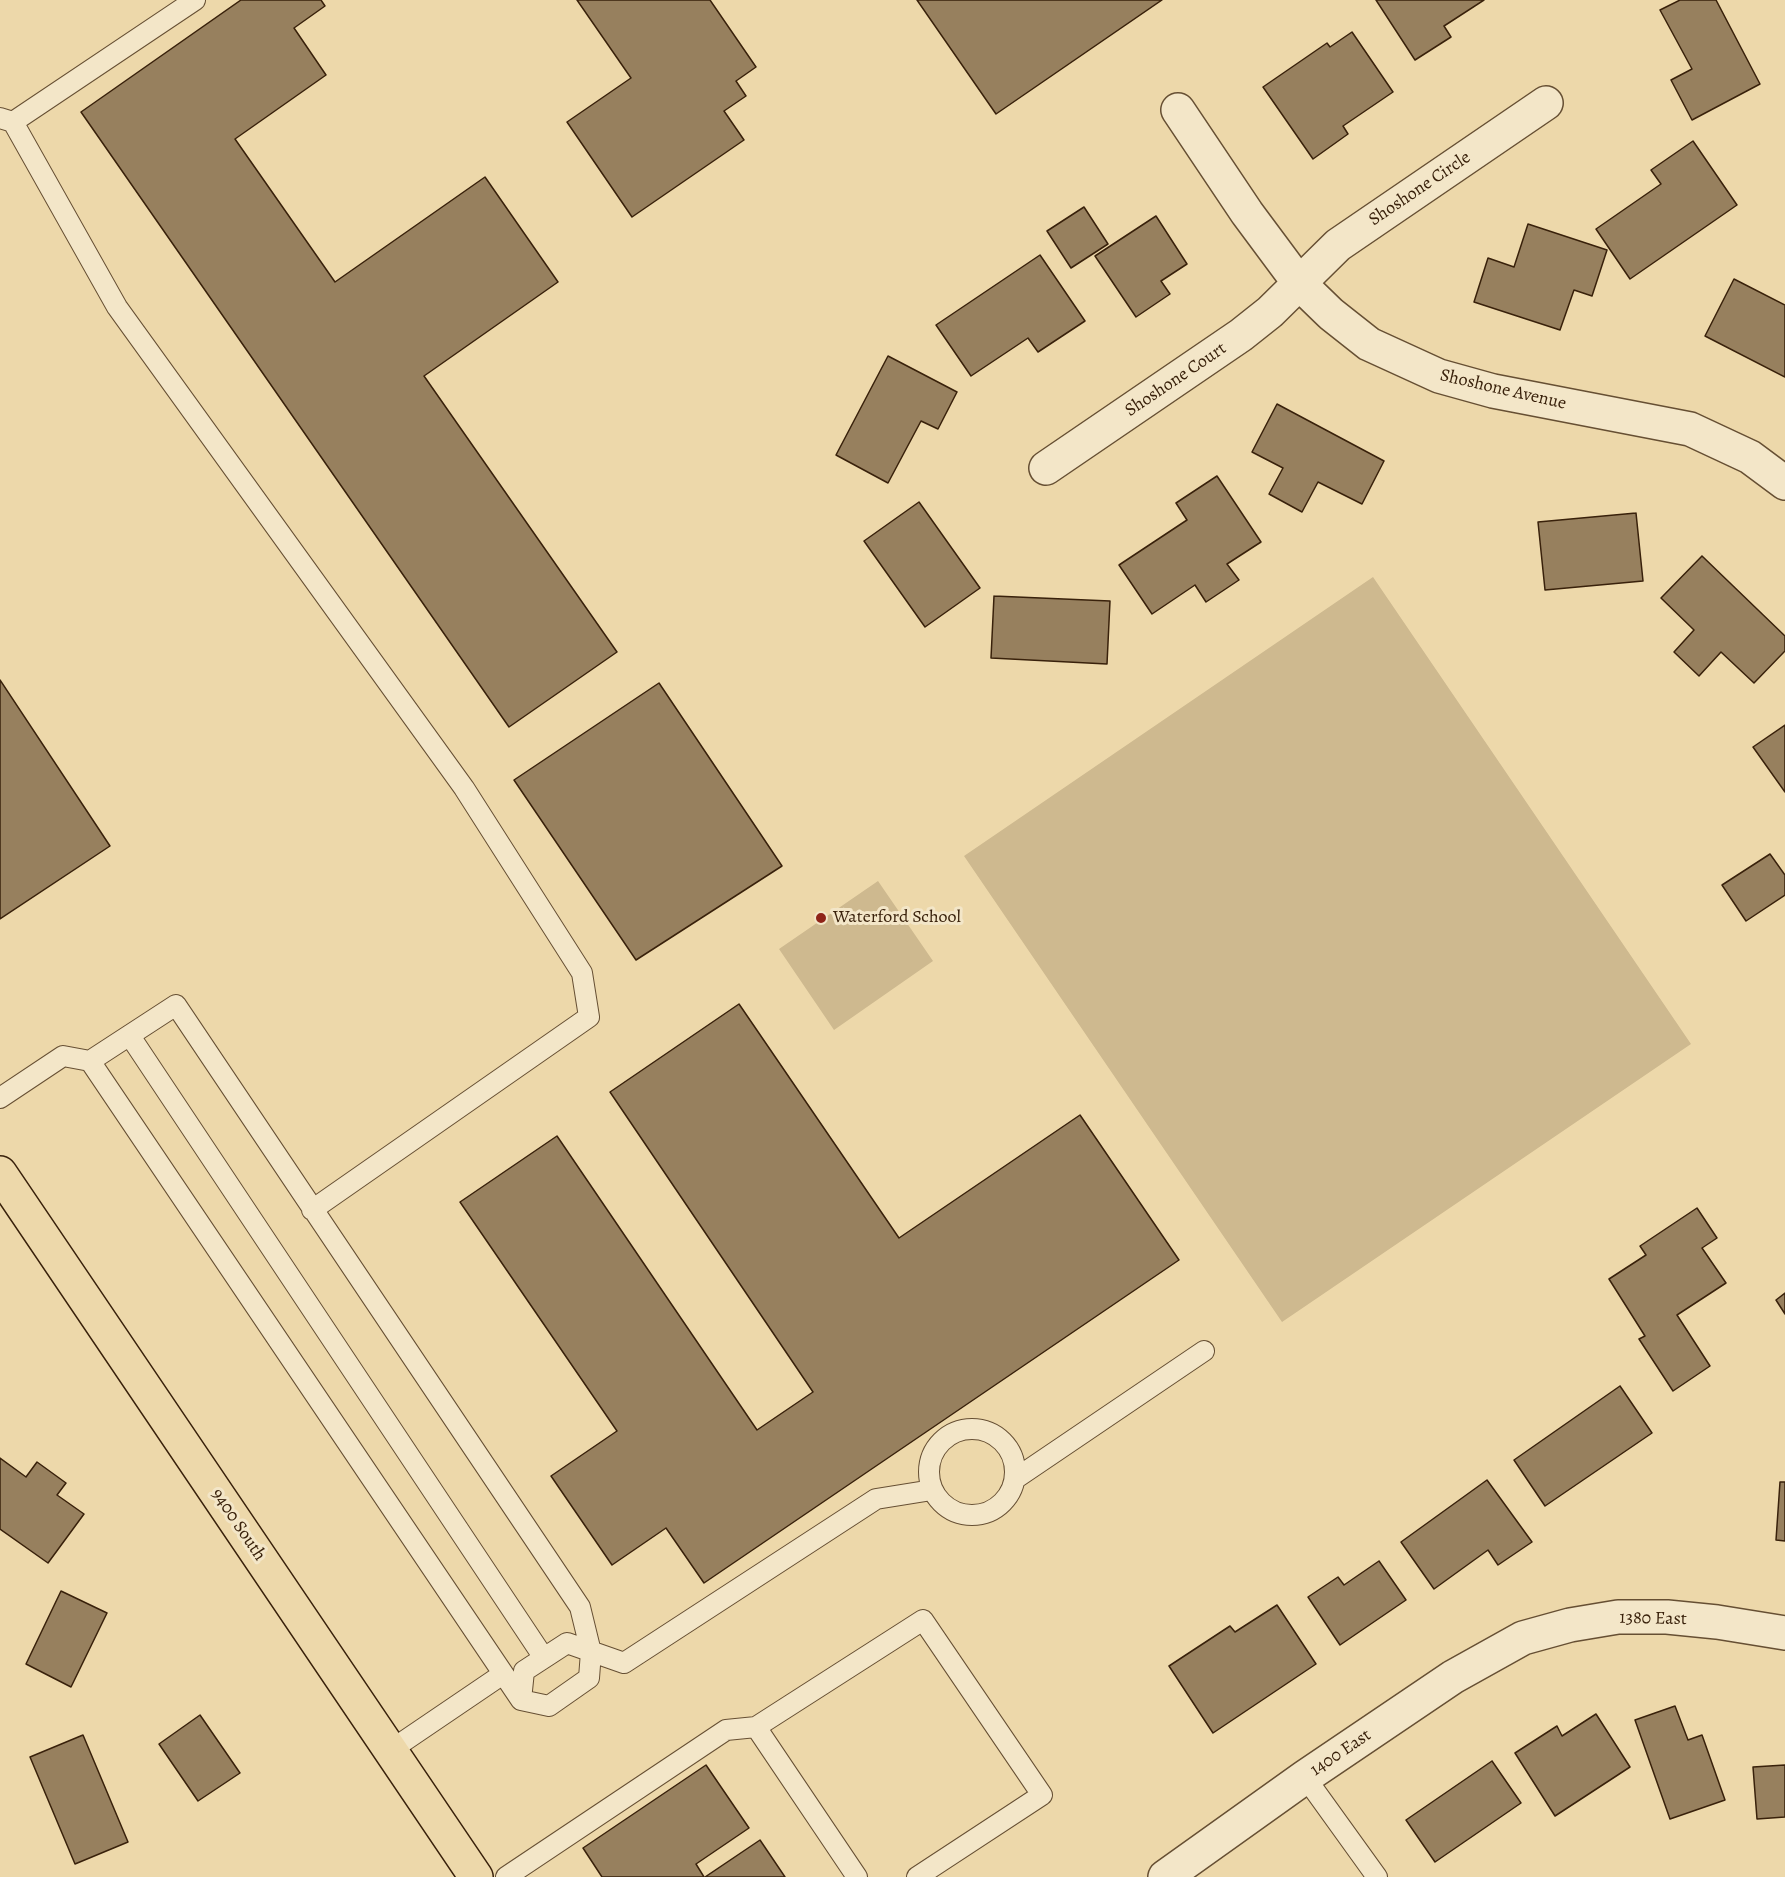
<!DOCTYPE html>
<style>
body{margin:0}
canvas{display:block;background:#edd8aa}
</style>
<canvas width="1785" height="1877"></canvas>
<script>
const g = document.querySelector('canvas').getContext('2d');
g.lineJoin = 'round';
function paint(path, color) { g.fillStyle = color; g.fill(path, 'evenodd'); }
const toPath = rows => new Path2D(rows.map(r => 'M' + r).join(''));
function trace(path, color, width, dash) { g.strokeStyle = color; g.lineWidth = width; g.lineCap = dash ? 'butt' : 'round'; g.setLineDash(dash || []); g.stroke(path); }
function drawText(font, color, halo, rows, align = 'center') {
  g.font = font + ' Alegreya,serif'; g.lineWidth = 6; g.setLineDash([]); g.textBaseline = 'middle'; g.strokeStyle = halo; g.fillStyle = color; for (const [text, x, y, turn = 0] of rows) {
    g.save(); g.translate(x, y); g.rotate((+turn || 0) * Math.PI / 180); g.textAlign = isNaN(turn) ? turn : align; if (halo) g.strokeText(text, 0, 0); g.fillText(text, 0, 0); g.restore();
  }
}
paint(toPath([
 [1373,577,1691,1044,1282,1322,964,856],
 [878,881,933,961,834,1030,779,949]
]), '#ceb98f');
const building = toPath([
 [241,0,321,0,325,6,294,28,326,75,235,139,335,282,485,177,558,282,424,376,617,652,509,727,81,112,241,0],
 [577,0,710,0,756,67,736,81,746,96,724,111,744,140,632,217,567,122,631,78,577,0],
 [917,0,1162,0,996,114,917,0],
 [1376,0,1484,0,1444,26,1451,37,1415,60,1376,0],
 [1680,0,1716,0,1760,84,1692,120,1671,80,1692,69,1660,10,1680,0],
 [1352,32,1393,92,1343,126,1348,134,1313,159,1263,87,1327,43,1330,47,1352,32],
 [1693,141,1737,205,1630,279,1596,229,1661,184,1651,170,1693,141],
 [1084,207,1108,244,1071,268,1047,231,1084,207],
 [1156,216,1187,264,1161,281,1170,294,1136,317,1095,256,1156,216],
 [1528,224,1607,250,1592,296,1574,290,1560,330,1474,302,1488,258,1514,267,1528,224],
 [1040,255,1085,321,1038,352,1028,338,971,376,936,325,1040,255],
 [1734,279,1785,305,1785,377,1705,336,1734,279],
 [888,356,957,392,938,429,921,421,888,483,836,455,888,356],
 [1277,404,1384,461,1362,504,1318,482,1302,512,1269,494,1283,468,1252,452,1277,404],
 [1217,476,1261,542,1227,564,1239,580,1206,602,1195,585,1152,614,1119,565,1187,520,1176,503,1217,476],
 [919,502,980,588,925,627,864,541,919,502],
 [1636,513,1643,581,1545,590,1538,522,1636,513],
 [1702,556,1785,636,1785,651,1754,683,1721,652,1699,676,1674,652,1694,630,1661,598,1702,556],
 [994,596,1110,601,1107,664,991,658,994,596],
 [0,680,110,846,0,919,0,680],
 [659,683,782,866,636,960,514,780,659,683],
 [1785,725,1785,792,1753,747,1785,725],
 [1770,854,1785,875,1785,895,1746,921,1722,885,1770,854],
 [739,1004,899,1238,1080,1115,1179,1260,704,1583,666,1528,612,1565,551,1476,617,1431,460,1202,557,1136,757,1430,813,1392,610,1092,739,1004],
 [1697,1208,1717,1238,1702,1248,1726,1283,1677,1315,1710,1366,1673,1391,1639,1339,1645,1336,1609,1279,1646,1255,1640,1246,1697,1208],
 [1785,1293,1785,1314,1776,1300,1785,1293],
 [1620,1386,1652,1433,1545,1506,1514,1460,1620,1386],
 [0,1458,26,1477,37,1462,66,1483,57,1495,84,1514,48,1563,0,1529,0,1458],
 [1487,1480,1532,1542,1498,1565,1488,1550,1434,1589,1401,1542,1487,1480],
 [1780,1482,1785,1482,1785,1541,1776,1540,1780,1482],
 [1379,1561,1406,1600,1340,1645,1308,1597,1338,1577,1344,1585,1379,1561],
 [61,1591,107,1613,71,1687,26,1664,61,1591],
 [1277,1605,1316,1664,1213,1733,1169,1666,1230,1626,1235,1632,1277,1605],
 [1675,1706,1688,1740,1702,1735,1725,1800,1670,1819,1635,1720,1675,1706],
 [1596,1714,1630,1767,1555,1816,1515,1753,1557,1726,1562,1736,1596,1714],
 [200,1715,240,1773,198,1801,159,1744,200,1715],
 [83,1735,128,1842,75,1864,30,1757,83,1735],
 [1492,1761,1521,1803,1435,1862,1406,1820,1492,1761],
 [706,1765,749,1828,696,1864,704,1877,602,1877,583,1848,706,1765],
 [1785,1765,1785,1817,1757,1819,1753,1767,1785,1765],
 [760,1840,785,1877,705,1877,760,1840]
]);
paint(building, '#97805e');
trace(building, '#39210b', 1.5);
const lane = toPath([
 [0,118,13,122,117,307,464,788,582,973,589,1017,312,1210],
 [13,122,195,0],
 [130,1036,544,1658],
 [0,1098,63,1056,90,1061,521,1700,549,1706,589,1678,591,1652,580,1607,176,1005,90,1061],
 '929 1472a43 43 0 1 1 86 0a43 43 0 1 1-86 0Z',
 [1015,1479,1204,1351],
 [521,1700,524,1671,567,1643,624,1663,876,1499,932,1490],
 [756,1727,923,1620,1042,1795,917,1877],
 [391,1750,503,1674],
 [1305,1777,1377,1877],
 [506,1877,726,1730,756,1727,857,1877]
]);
const street = toPath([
 [1178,110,1247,213,1299,283,1331,314,1369,344,1439,376,1493,391,1690,429,1750,457,1785,483],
 [1046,468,1241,335,1270,312,1338,245,1546,103],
 [1165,1877,1305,1777,1453,1677,1523,1638,1570,1625,1618,1617,1667,1617,1717,1622,1785,1633]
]);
const primary = toPath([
 [0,1173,476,1877]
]);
trace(lane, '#664f33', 22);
trace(street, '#664f33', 36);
trace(primary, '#39210b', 36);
trace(lane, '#f3e6c8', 20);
trace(street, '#f3e6c8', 33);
trace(primary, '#edd8aa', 33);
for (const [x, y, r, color] of [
 [821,918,6,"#8f2418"]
]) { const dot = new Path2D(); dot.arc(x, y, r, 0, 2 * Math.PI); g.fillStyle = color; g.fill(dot); trace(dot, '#f3e6c8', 2); }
drawText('18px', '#39210b', '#f3e6c8', [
 ["Shoshone Circle",1420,189,-34],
 ["Shoshone Court",1176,380,-34],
 ["Shoshone Avenue",1503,390,13],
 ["9400 South",238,1525,56],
 ["1380 East",1653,1619,1],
 ["1400 East",1341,1753,-34]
]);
drawText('18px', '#39210b', '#f3e6c8', [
 ["Waterford School",833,918]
], 'left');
</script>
